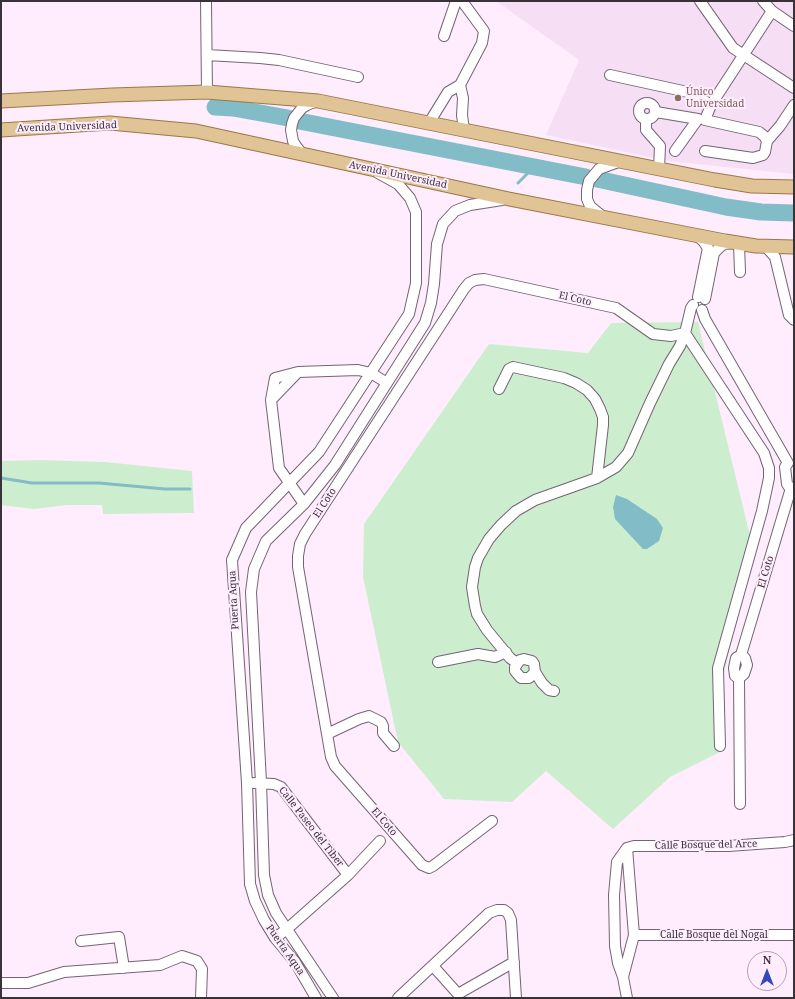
<!DOCTYPE html>
<meta charset="utf-8">
<style>
body{margin:0}
#map{position:relative;width:795px;height:999px;overflow:hidden;background:#ffedfe;font-family:"Noto Serif",serif}
canvas{display:block}
.frame{position:absolute;inset:0;border:2px solid #393239;pointer-events:none}
.north{position:absolute;left:747px;top:951px;width:40px;height:40px;box-sizing:border-box;background:#ffedfe;border:1px solid #b0a2af;border-radius:50%;rotate:0deg;font-size:11px;font-weight:700;line-height:16px;text-align:center;color:#393239}
.north::after{content:'';display:block;margin:auto;width:14px;height:18px;background:#334abc;clip-path:polygon(50% 0,100% 100%,50% 72%,0 100%)}
</style>
<div id="map">
<canvas width="795" height="999"></canvas>
<div class="frame"></div>
<div class="north">N</div>
</div>
<script>
const g = document.querySelector('canvas').getContext('2d');
g.lineJoin = 'round';
function paint(path, color) { g.fillStyle = color; g.fill(path, 'evenodd'); }
const toPath = rows => new Path2D(rows.map(r => 'M' + r).join(''));
function trace(path, color, width, dash) { g.strokeStyle = color; g.lineWidth = width; g.lineCap = dash ? 'butt' : 'round'; g.setLineDash(dash || []); g.stroke(path); }
function drawText(font, color, halo, rows, align = 'center') {
  g.font = font + ' "Noto Serif",serif'; g.lineWidth = 4; g.setLineDash([]); g.textBaseline = 'middle'; g.strokeStyle = halo; g.fillStyle = color; for (const [text, x, y, turn = 0] of rows) {
    g.save(); g.translate(x, y); g.rotate((+turn || 0) * Math.PI / 180); g.textAlign = isNaN(turn) ? turn : align; if (halo) g.strokeText(text, 0, 0); g.fillText(text, 0, 0); g.restore();
  }
}
paint(toPath([
 [496,1,794,1,794,174,668,161,546,135,579,60]
]), '#f6def5');
paint(toPath([
 [698,322,754,552,724,672,720,752,670,777,613,829,546,771,512,802,444,799,398,742,363,577,364,524,489,344,588,353,611,323],
 [40,460,105,462,192,471,194,513,103,514,102,505,67,505,34,509,1,505,1,461]
]), '#cdeece');
paint(toPath([
 [616,495,627,499,657,519,663,528,659,541,647,549,643,549,615,519,613,507]
]), '#82bdc7');
trace(toPath([
 [518,183,535,166],
 [1,478,32,483,99,483,165,489,190,489]
]), '#82bdc7', 3);
trace(toPath([
 [215,107,233,108,288,118],
 [299,121,586,177],
 [597,179,726,207,761,212,794,213]
]), '#82bdc7', 17);
const minor = toPath([
 [206,1,207,92],
 [700,1,733,48,794,88],
 [763,1,772,11,794,26],
 [444,36,456,1],
 [207,55,260,58,279,60,358,77],
 [610,75,692,93,711,105],
 [460,85,482,43,484,31,462,1],
 '639 111a8 8 0 1 1 16 0a8 8 0 1 1-16 0Z',
 [656,112,698,119,675,151],
 [646,119,646,130,660,146,659,169],
 [429,123,448,92,460,85,463,98,462,115,464,130],
 [767,141,780,126,794,105],
 [705,151,753,158,763,155,765,152,767,141,764,136,759,132,705,120,711,105,772,11],
 [303,155,296,146,293,141,291,130,292,124,294,118,302,108,307,105,317,101],
 [602,216,590,206,587,199,587,190,589,181,599,169,618,162],
 [696,235,703,241,708,248,698,297],
 [739,244,740,272],
 [765,246,775,257,789,315,794,320],
 [705,299,714,253,720,247,724,244,732,243],
 [702,310,705,319,788,463],
 [499,389,509,369,513,367,564,378,576,383,587,390,595,399,600,409,603,417,603,425,597,478],
 [271,400,298,372],
 [788,463,785,467,787,484,789,487,794,488],
 [304,504,279,468,271,400,275,378,298,372,358,370,371,373,387,383],
 [741,655,791,488],
 [438,662,478,654,495,657,506,652],
 [517,663,510,658,487,630,477,614,475,606,472,587,475,567,478,558,489,539,501,525,516,511,535,500,597,478,616,467,628,453,650,403,669,364,680,346,685,333,691,308,693,305],
 [535,672,529,678,521,678,515,671,515,667,520,660,524,659,532,661,534,664,535,672,542,683,549,690,554,691],
 [739,678,740,804],
 [739,678,735,676,734,668,736,658,741,655],
 [739,678,744,674,747,665,745,658,741,655],
 [327,734,359,719,369,716,381,722,383,726,383,733,394,746],
 [254,783,274,784,281,787,348,875],
 [492,821,433,866,429,868,422,865,335,766,331,757,298,567,298,556,300,544,305,534,464,289,469,283,475,280,484,279,616,308,653,334,671,336,685,333,764,453,769,468,769,478,762,511,718,668,720,746],
 [627,848,634,846,728,846,785,842,794,840],
 [634,935,794,935],
 [275,938,287,929,348,875,380,841],
 [81,941,119,937,124,968],
 [433,966,458,994,514,962],
 [623,977,634,935,627,848],
 [1,983,28,983,64,972,160,965,182,956,197,961,202,969,201,998],
 [316,998,295,962,275,938,264,920,255,901,250,884,247,783,232,560,246,528,319,452,409,314,416,283,416,212,410,198,398,184,378,173],
 [333,998,276,913,268,895,264,875,261,782,251,592,254,569,266,541,304,504,335,465,425,323,431,303,434,284,437,244,443,224,455,211,470,205,502,200],
 [398,998,489,913,497,910,504,910,508,913,511,920,516,998],
 [627,998,623,977,618,963,615,946,614,895,617,862,627,848]
]);
const major = toPath([
 [1,101,112,95,207,92,318,101,715,180,752,186,794,187],
 [1,130,110,123,196,131,509,199,725,241,756,246,794,247]
]);
trace(minor, '#736473', 12);
trace(major, '#997847', 15);
trace(minor, '#fff', 10);
trace(major, '#e0c495', 13);
for (const [x, y, r, color] of [
 [678,98,4,"#8d6e63"]
]) { const dot = new Path2D(); dot.arc(x, y, r, 0, 2 * Math.PI); g.fillStyle = color; g.fill(dot); trace(dot, '#ffedfe', 1.5); }
drawText('10px', '#785e54', '#ffedfe', [
 ["Único",686,92],
 ["Universidad",686,104]
], 'left');
drawText('10px', '#393239', '#ffedfe', [
 ["Avenida Universidad",67,127,-2],
 ["Avenida Universidad",398,175,12],
 ["El Coto",575,299,13],
 ["El Coto",325,503,-57],
 ["El Coto",766,572,-73],
 ["Puerta Aqua",234,600,-93],
 ["El Coto",384,822,49],
 ["Calle Paseo del Tiber",311,827,52],
 ["Calle Bosque del Arce",706,845,-1],
 ["Calle Bosque del Nogal",714,935],
 ["Puerta Aqua",285,950,55]
]);
</script>
